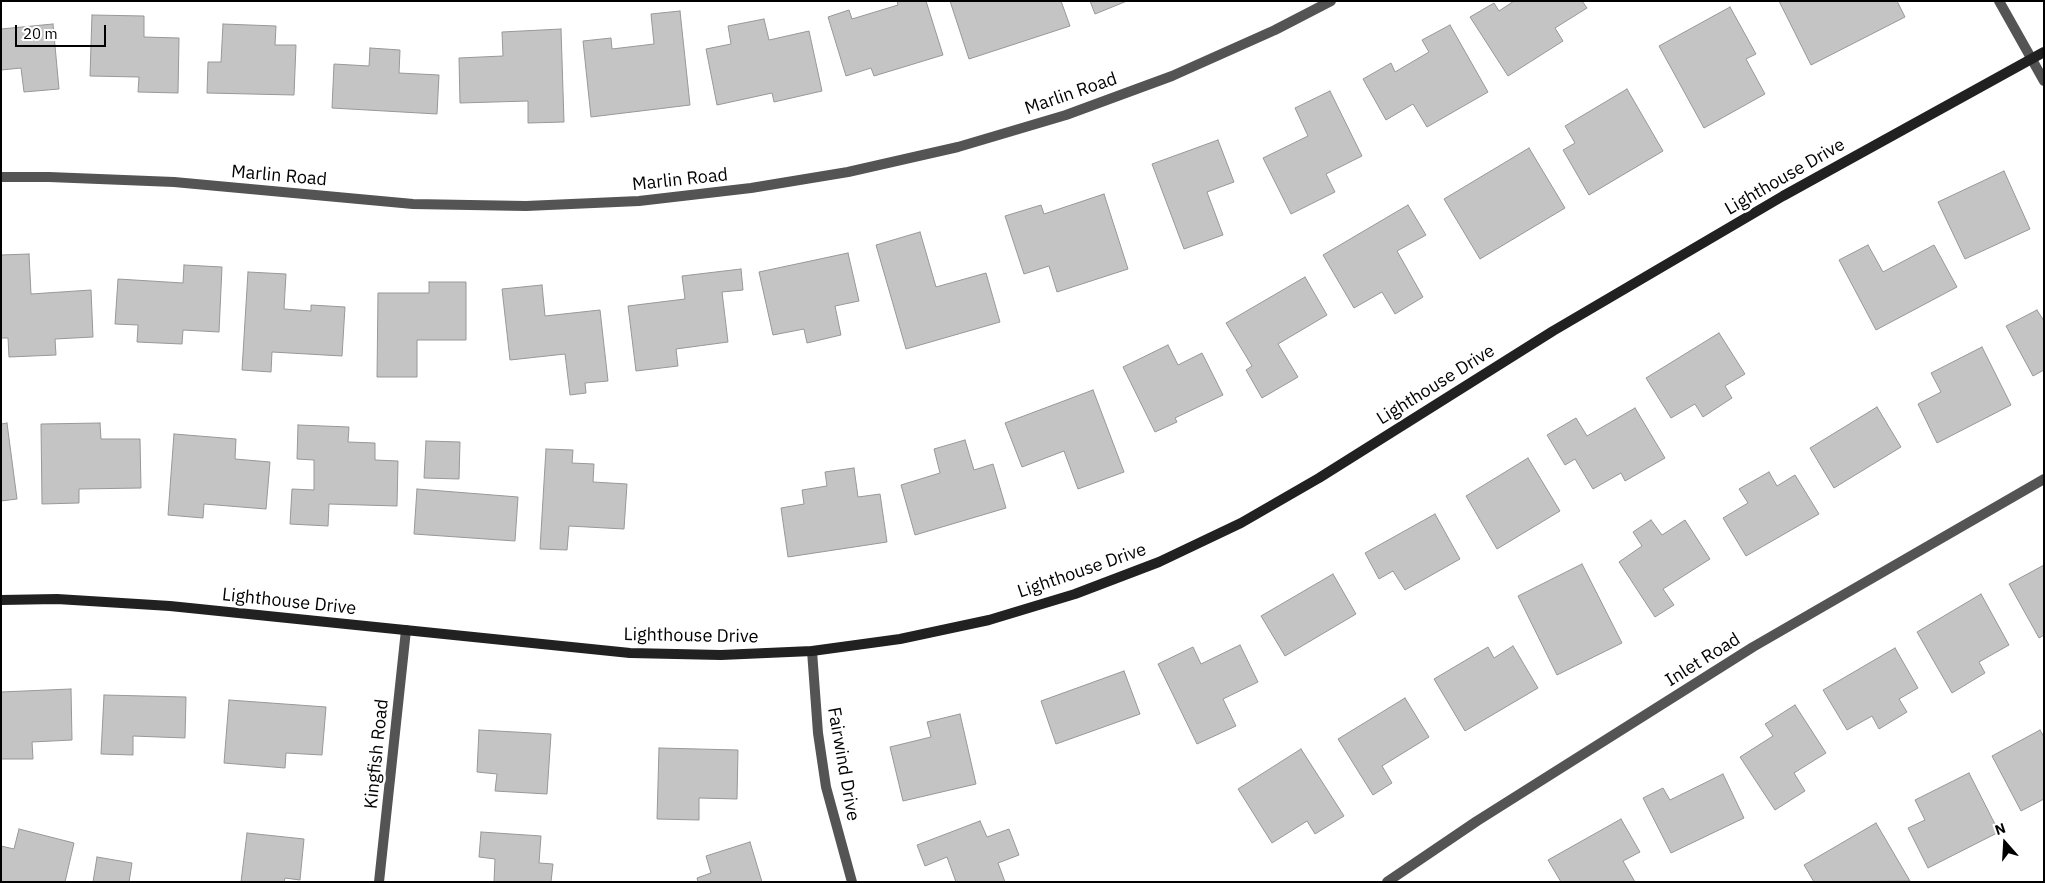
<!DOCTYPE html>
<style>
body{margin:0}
#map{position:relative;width:2045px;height:883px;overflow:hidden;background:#fff;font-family:"IBM Plex Sans",sans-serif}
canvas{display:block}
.frame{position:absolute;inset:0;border:2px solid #000;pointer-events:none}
.north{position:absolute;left:1980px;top:818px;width:50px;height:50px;-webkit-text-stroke:4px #fff;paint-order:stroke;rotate:341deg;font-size:14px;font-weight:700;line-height:20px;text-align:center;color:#000}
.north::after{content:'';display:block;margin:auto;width:18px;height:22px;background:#000;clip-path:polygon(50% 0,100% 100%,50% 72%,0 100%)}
.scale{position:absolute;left:15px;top:25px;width:91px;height:22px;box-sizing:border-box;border:2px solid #000;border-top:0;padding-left:6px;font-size:15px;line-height:18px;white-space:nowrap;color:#000;-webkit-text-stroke:4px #fff;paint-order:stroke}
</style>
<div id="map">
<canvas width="2045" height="883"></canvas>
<div class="frame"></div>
<div class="north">N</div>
<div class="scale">20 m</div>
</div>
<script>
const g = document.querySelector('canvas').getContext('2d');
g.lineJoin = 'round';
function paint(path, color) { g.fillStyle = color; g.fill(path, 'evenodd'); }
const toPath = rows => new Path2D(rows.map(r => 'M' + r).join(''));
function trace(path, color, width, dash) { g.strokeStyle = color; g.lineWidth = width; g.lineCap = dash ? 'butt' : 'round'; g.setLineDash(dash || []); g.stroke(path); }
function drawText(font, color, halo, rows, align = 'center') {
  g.font = font + ' "IBM Plex Sans",sans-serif'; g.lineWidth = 5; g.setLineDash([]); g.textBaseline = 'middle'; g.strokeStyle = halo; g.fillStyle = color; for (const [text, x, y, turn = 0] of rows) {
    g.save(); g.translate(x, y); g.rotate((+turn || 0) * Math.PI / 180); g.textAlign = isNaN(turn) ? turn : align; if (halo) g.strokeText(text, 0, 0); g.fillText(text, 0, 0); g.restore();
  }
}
const building = toPath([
 [897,1,926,1,943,55,874,76,871,68,846,76,828,17,849,10,852,19,898,5,897,1],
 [950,1,1061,1,1070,26,969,59,950,1],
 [1090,1,1127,1,1095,14,1090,1],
 [1514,1,1582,1,1587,8,1555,28,1563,41,1508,76,1470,17,1494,3,1499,11,1514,1],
 [1779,1,1897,1,1905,17,1811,65,1779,1],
 [1730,7,1756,54,1746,59,1765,94,1704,128,1659,46,1730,7],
 [680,11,690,105,591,117,583,41,611,38,612,49,654,44,651,14,680,11],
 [92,15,144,16,144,37,179,38,178,93,138,92,139,77,90,76,92,15],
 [764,19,769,40,809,31,822,91,774,102,772,93,717,105,706,49,731,44,728,26,764,19],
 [53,24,59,89,24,92,21,68,1,70,1,29,53,24],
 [223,24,276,26,275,45,296,45,294,95,207,93,208,62,221,62,223,24],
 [1450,25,1488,92,1427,127,1413,104,1386,120,1363,79,1391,63,1395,72,1429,52,1422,40,1450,25],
 [561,29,564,122,528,123,528,101,460,103,459,58,503,56,502,32,561,29],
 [370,48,400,50,399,73,439,75,437,114,332,108,334,64,369,66,370,48],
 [1627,89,1663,151,1589,195,1563,150,1575,143,1565,126,1627,89],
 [1330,91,1362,156,1326,174,1335,192,1291,214,1263,158,1308,136,1295,108,1330,91],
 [1218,140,1234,182,1207,192,1223,235,1184,249,1152,164,1218,140],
 [1529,148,1565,208,1480,259,1444,199,1529,148],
 [2004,171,2030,229,1965,259,1938,202,2004,171],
 [1104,194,1128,269,1057,292,1049,266,1024,274,1005,216,1041,205,1044,214,1104,194],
 [1408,205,1426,235,1397,251,1423,297,1395,314,1382,292,1354,308,1323,255,1408,205],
 [920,232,936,287,986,273,1000,322,906,349,876,245,920,232],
 [1868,245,1883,272,1934,245,1957,287,1876,330,1839,260,1868,245],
 [848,253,859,301,835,306,841,335,807,343,804,329,773,335,759,272,848,253],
 [29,254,31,294,91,290,93,337,55,339,56,355,9,357,8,338,1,338,1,255,29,254],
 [184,265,222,267,219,332,183,330,182,344,137,342,138,325,115,324,118,279,183,283,184,265],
 [741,269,743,290,722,292,728,342,676,349,678,366,636,371,628,306,685,299,682,276,741,269],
 [248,272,286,274,284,309,311,311,311,305,345,307,342,356,272,352,271,372,242,370,248,272],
 [1305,277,1327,315,1278,344,1298,377,1262,398,1246,370,1252,366,1226,323,1305,277],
 [429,282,466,282,466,340,417,340,417,377,377,377,378,293,429,293,429,282],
 [542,285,545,316,600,310,608,381,585,383,586,393,570,395,565,354,510,360,502,289,542,285],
 [2037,310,2044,321,2044,370,2033,376,2006,326,2037,310],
 [1719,333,1745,374,1725,386,1732,398,1703,417,1695,404,1671,418,1646,378,1719,333],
 [1168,345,1178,365,1202,353,1223,395,1175,418,1177,422,1155,432,1123,367,1168,345],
 [1982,347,2011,405,1937,443,1918,404,1941,392,1931,373,1982,347],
 [1093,390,1124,472,1078,489,1064,451,1022,467,1005,423,1093,390],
 [1877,407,1901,447,1834,488,1810,448,1877,407],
 [1635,408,1665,458,1625,481,1621,473,1593,489,1575,459,1565,465,1547,435,1576,418,1587,436,1635,408],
 [7,423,17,499,1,501,1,424,7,423],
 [100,423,101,439,140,439,141,488,79,489,79,503,42,504,41,424,100,423],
 [298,425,349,427,348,442,375,443,375,460,398,461,397,506,329,504,328,526,290,524,292,489,314,490,314,460,297,459,298,425],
 [174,434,236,439,235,459,270,462,266,509,204,504,203,518,168,515,174,434],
 [965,440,974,470,993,464,1006,508,915,535,901,485,940,473,934,449,965,440],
 [426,441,460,442,459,479,424,478,426,441],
 [546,449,573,450,572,463,594,464,593,482,627,484,624,529,569,526,567,550,540,549,546,449],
 [1528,458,1560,511,1497,549,1466,496,1528,458],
 [854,468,858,497,880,494,887,542,788,557,781,508,804,504,802,490,827,486,825,472,854,468],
 [1769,472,1777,486,1795,475,1819,514,1746,556,1723,518,1748,503,1739,489,1769,472],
 [417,489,518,497,515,541,414,534,417,489],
 [1435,514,1460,559,1405,590,1393,571,1379,579,1365,553,1435,514],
 [1651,520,1662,535,1685,520,1710,559,1663,589,1674,605,1655,617,1619,562,1642,546,1633,532,1651,520],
 [1582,564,1622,643,1557,675,1518,596,1582,564],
 [2044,565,2044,635,2039,638,2009,584,2044,565],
 [1333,574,1356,614,1285,656,1261,616,1333,574],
 [1981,594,2009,645,1979,662,1985,673,1952,693,1917,632,1981,594],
 [1240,645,1258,682,1223,699,1236,726,1197,744,1158,664,1193,647,1201,664,1240,645],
 [1513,646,1538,688,1465,731,1434,679,1488,647,1494,658,1513,646],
 [1895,648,1918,688,1899,699,1907,712,1879,729,1872,716,1847,730,1823,690,1895,648],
 [1124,671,1140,714,1056,744,1041,701,1124,671],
 [71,689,72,740,32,742,33,759,1,759,1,692,71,689],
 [104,695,186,697,185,738,133,736,133,755,101,754,104,695],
 [1405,698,1429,737,1382,766,1392,783,1373,795,1338,739,1405,698],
 [229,700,326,707,322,755,286,753,285,768,224,763,229,700],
 [1795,705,1826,753,1794,773,1805,791,1775,810,1740,757,1773,736,1765,724,1795,705],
 [960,714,976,784,903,801,890,747,931,737,927,722,960,714],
 [479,730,551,734,547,794,495,791,497,774,477,772,479,730],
 [2040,730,2044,737,2044,799,2021,811,1992,756,2040,730],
 [659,748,738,750,737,799,699,798,699,820,657,819,659,748],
 [1301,749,1344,816,1315,834,1307,821,1272,843,1238,789,1301,749],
 [1969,773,1999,832,1928,868,1908,828,1925,820,1915,800,1969,773],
 [1723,774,1744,818,1671,853,1643,798,1663,788,1670,800,1723,774],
 [1621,819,1640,852,1623,861,1635,882,1561,882,1548,860,1621,819],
 [980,821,987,837,1009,829,1019,855,998,863,1005,882,956,882,947,857,925,866,917,845,980,821],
 [1876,823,1910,881,1814,882,1804,865,1876,823],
 [19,829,74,843,65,882,1,882,1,846,14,849,19,829],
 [481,832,541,836,539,863,553,864,551,882,494,882,495,859,479,857,481,832],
 [247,833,304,839,300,880,285,878,284,882,241,882,247,833],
 [750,842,762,882,698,882,697,878,711,873,706,856,750,842],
 [97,857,132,863,129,882,93,882,97,857]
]);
paint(building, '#c4c4c4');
trace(building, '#989898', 1);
trace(toPath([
 [1999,1,2044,81],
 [1,177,49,177,174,182,413,204,526,206,639,201,751,188,848,172,958,147,1066,115,1172,76,1275,30,1331,1],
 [812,651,818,733,826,787,852,882],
 [379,882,406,630],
 [1387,882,1477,821,1753,647,2044,479]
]), '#545454', 10);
trace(toPath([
 [1,600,57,599,170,606,630,653,721,655,812,651,900,639,989,620,1075,594,1159,562,1241,523,1319,478,1553,331,1783,196,2044,52]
]), '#212121', 10);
drawText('18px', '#000', '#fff', [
 ["Marlin Road",1071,94,-19],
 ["Marlin Road",279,176,5],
 ["Lighthouse Drive",1785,177,-30],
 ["Marlin Road",680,180,-6],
 ["Lighthouse Drive",1436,385,-32],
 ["Lighthouse Drive",1082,571,-19],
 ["Lighthouse Drive",289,602,6],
 ["Lighthouse Drive",691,636,1],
 ["Inlet Road",1703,660,-32],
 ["Kingfish Road",377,754,-84],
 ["Fairwind Drive",843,764,80]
]);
</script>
